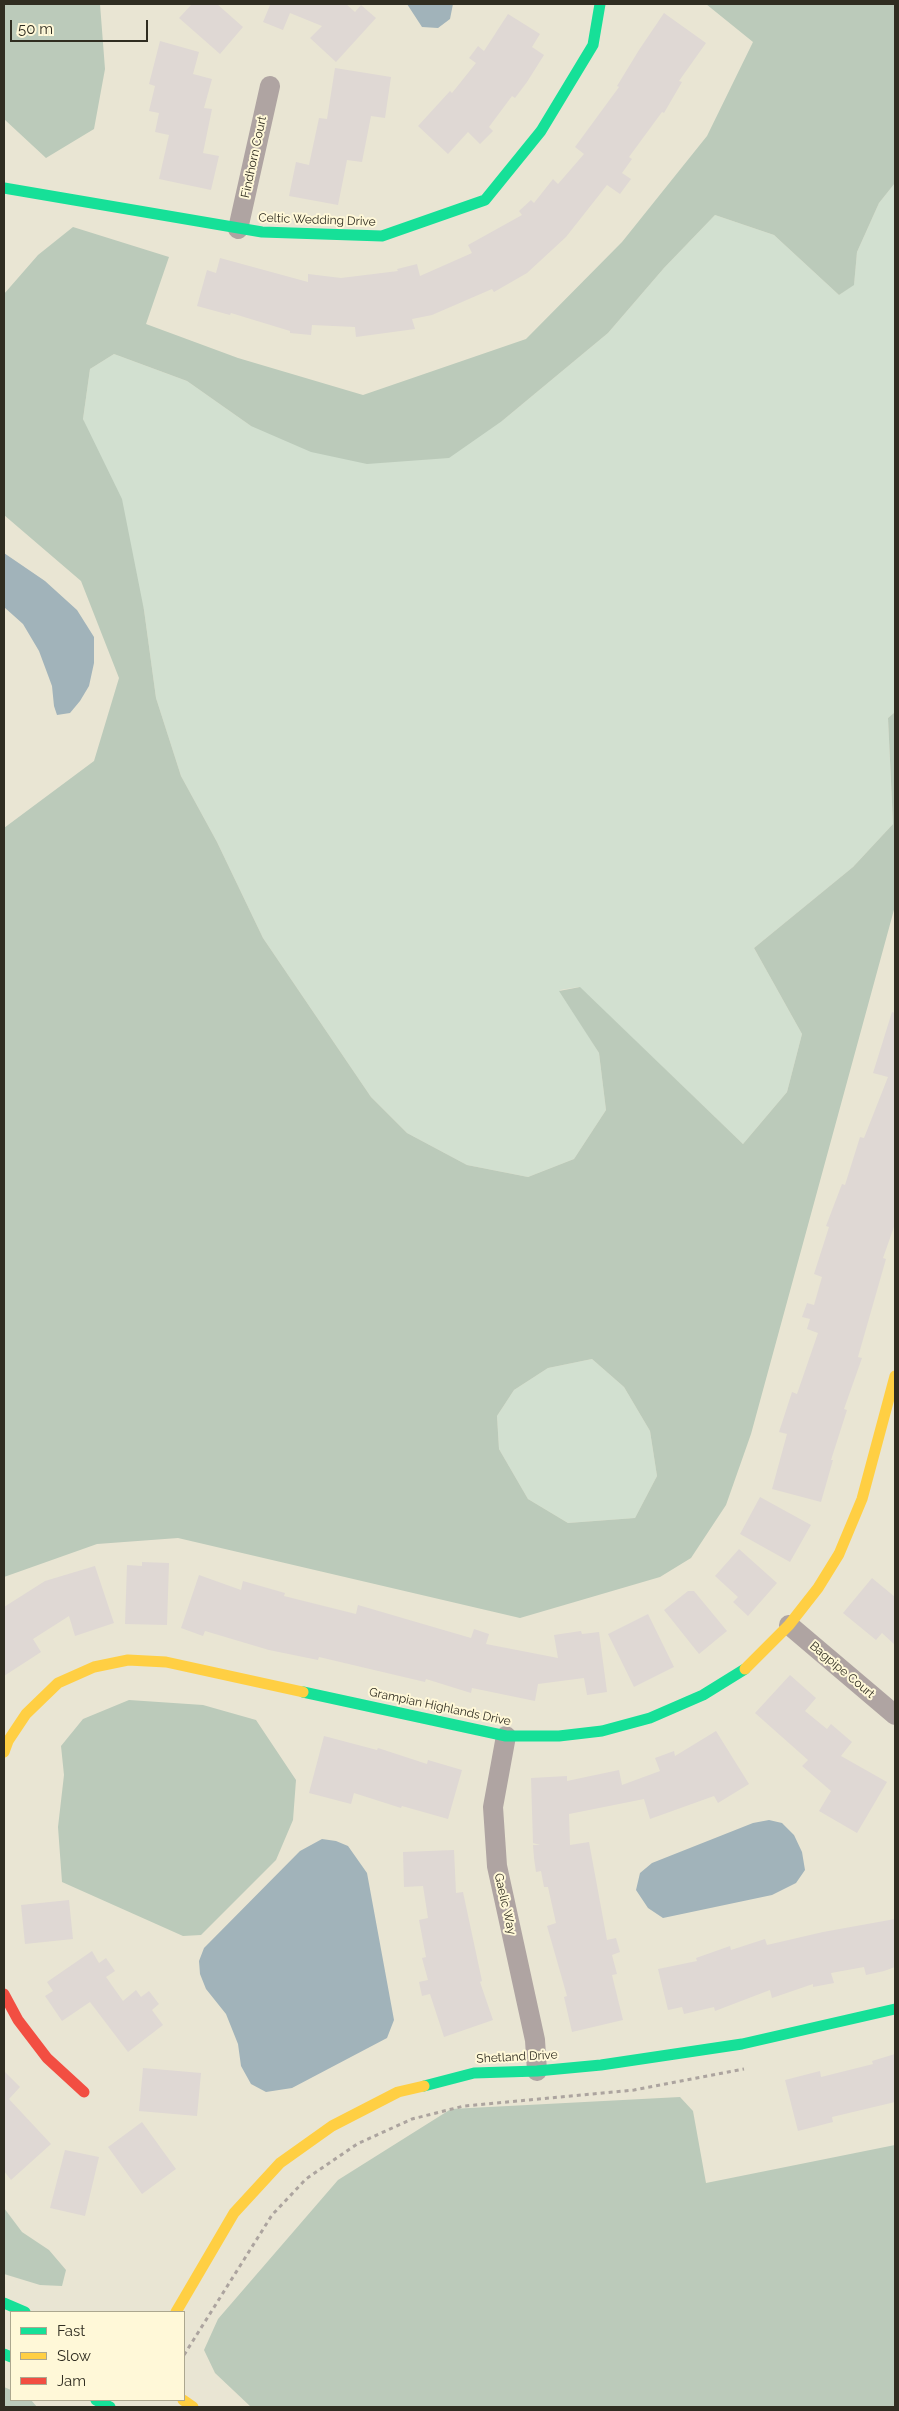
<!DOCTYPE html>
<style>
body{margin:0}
#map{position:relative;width:899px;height:2411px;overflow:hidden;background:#e9e5d3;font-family:Raleway,sans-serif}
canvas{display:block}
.frame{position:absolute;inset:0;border:5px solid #302d21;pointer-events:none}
.legend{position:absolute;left:10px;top:2311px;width:175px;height:90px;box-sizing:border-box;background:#fff8d8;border:1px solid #aca78f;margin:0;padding:6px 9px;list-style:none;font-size:15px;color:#302d21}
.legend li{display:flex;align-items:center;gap:10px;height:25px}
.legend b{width:25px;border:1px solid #aca78f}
.scale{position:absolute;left:10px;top:20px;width:138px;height:22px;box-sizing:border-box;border:2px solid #302d21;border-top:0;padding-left:6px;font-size:15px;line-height:18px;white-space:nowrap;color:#302d21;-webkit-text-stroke:4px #fff8d8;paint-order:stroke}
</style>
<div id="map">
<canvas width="899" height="2411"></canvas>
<div class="frame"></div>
<ul class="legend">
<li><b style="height:6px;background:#16e098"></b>Fast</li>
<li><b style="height:6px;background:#ffcf43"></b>Slow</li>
<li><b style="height:6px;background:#f24e42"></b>Jam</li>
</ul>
<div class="scale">50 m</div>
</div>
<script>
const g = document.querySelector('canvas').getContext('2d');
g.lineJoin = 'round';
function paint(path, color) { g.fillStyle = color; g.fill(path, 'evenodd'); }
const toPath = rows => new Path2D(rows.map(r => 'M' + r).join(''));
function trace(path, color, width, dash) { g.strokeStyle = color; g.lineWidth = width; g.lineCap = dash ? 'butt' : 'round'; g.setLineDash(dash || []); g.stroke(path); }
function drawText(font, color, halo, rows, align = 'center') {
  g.font = font + ' Raleway,sans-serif'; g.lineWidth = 4; g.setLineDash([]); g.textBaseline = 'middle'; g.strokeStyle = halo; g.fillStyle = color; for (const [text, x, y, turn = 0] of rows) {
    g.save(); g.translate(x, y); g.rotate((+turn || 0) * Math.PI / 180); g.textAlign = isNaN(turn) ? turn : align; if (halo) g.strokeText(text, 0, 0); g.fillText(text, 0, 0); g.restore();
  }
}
paint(toPath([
 [895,183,895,712,888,718,893,824,853,867,754,948,802,1034,787,1092,743,1144,579,987,560,990,599,1053,606,1110,574,1159,528,1177,467,1165,407,1133,371,1097,263,938,217,842,181,776,156,698,144,610,83,419,90,369,114,354,187,381,251,426,502,421,608,333,664,268,715,215,774,235,839,295,854,284,857,252,879,203],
 [592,1359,624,1387,650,1431,657,1476,635,1518,568,1523,528,1499,499,1449,497,1416,514,1390,548,1368]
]), '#d2e0d0');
paint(toPath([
 [4,4,100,4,105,69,94,129,46,158,4,119],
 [706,4,895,4,895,183,879,203,857,252,854,285,839,295,774,235,715,215,664,268,608,333,502,421,449,458,367,464,311,452,251,426,187,381,114,354,90,369,83,419,122,499,144,610,156,698,181,776,217,842,263,938,371,1097,407,1133,467,1165,528,1177,574,1159,606,1110,599,1053,559,991,580,987,743,1144,787,1092,802,1034,754,948,853,867,893,824,888,718,895,712,895,906,751,1434,726,1505,691,1558,660,1577,520,1618,178,1538,97,1544,4,1577,4,828,94,761,119,678,81,581,4,515,4,294,38,255,73,227,169,257,146,324,238,358,363,395,526,339,622,242,707,136,753,42],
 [592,1359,624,1387,650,1431,657,1476,635,1518,568,1523,528,1499,499,1449,497,1416,514,1390,548,1368],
 [129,1700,203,1705,256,1720,296,1780,293,1820,276,1860,201,1935,183,1936,62,1882,58,1827,64,1775,61,1746,83,1719],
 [680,2097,693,2111,706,2183,895,2145,895,2407,251,2407,215,2373,204,2350,218,2319,338,2180,451,2109],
 [4,2208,22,2232,49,2250,66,2270,62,2286,40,2285,4,2274],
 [4,2387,11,2390,11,2400,31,2400,37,2407,4,2407]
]), '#bbcaba');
paint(toPath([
 [407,4,453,4,450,19,438,28,422,27],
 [4,553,45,581,77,610,94,637,94,663,89,686,80,701,70,713,57,715,54,706,52,686,39,651,23,624,4,607],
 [769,1820,782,1823,794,1835,802,1852,805,1870,796,1883,772,1895,663,1918,648,1908,636,1890,640,1873,652,1863,753,1823],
 [322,1839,336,1841,348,1846,367,1873,394,2020,387,2038,292,2088,266,2092,251,2084,241,2066,238,2044,226,2014,206,1989,200,1974,199,1961,204,1948,300,1851]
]), '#a1b3ba');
paint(toPath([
 [192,4,217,4,243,27,220,54,179,18],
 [268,4,346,4,355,12,361,5,376,18,336,62,310,38,322,26,290,13,283,30,263,22,270,5],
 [664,13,706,43,679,81,682,82,664,113,662,112,629,157,632,159,622,173,631,179,620,194,607,185,566,237,527,273,494,292,492,289,432,315,412,319,415,329,356,337,355,327,312,325,311,335,290,333,290,331,231,313,230,315,197,306,207,270,216,273,220,258,308,282,308,274,341,278,398,271,397,269,417,264,420,276,472,253,468,245,522,215,519,211,531,200,534,203,553,179,558,184,584,154,575,147,619,87,617,86,639,50],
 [508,14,540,34,532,47,544,55,527,82,515,98,512,96,489,127,493,131,480,144,468,132,448,154,418,126,450,91,452,93,476,63,469,58,478,46,484,51],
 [160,41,199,52,193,74,212,79,204,108,212,109,203,153,219,156,211,190,159,179,169,135,155,132,159,113,149,111,155,86,149,84],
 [335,68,391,77,385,118,371,116,362,162,347,160,338,205,289,196,296,162,309,165,319,118,327,119],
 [892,1012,895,1013,895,1224,883,1258,886,1259,858,1357,862,1358,844,1409,847,1410,831,1460,833,1460,821,1502,772,1489,787,1434,779,1432,792,1392,797,1394,818,1333,807,1329,810,1319,802,1317,807,1303,814,1305,822,1277,814,1274,829,1227,826,1226,842,1184,845,1185,860,1137,864,1138,888,1077,873,1073],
 [760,1497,811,1525,790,1562,740,1534],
 [739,1549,777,1583,748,1616,733,1602,738,1597,715,1576],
 [142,1562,169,1563,167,1625,125,1624,127,1565,142,1566],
 [95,1566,114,1623,75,1636,69,1616,33,1639,41,1652,4,1676,4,1607,45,1581],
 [199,1575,241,1590,243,1581,285,1593,284,1596,356,1614,358,1605,471,1638,474,1629,489,1634,486,1644,558,1658,554,1635,581,1631,582,1634,599,1632,607,1692,587,1695,584,1678,538,1684,535,1701,472,1688,471,1693,426,1679,425,1682,319,1657,318,1660,269,1650,205,1631,203,1636,181,1628],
 [872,1578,895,1597,895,1645,882,1633,876,1640,843,1613],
 [688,1591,694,1591,727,1631,699,1654,664,1610],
 [648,1614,674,1667,634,1687,608,1634],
 [790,1675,816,1698,805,1711,827,1729,831,1724,852,1742,841,1756,887,1782,857,1833,819,1811,831,1791,802,1766,808,1760,755,1713],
 [716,1731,749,1784,718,1803,714,1796,650,1819,644,1799,569,1814,570,1845,589,1842,607,1940,616,1938,620,1952,612,1955,617,1974,612,1975,623,2020,572,2032,564,1997,567,1996,547,1926,556,1923,548,1887,544,1887,541,1871,536,1872,534,1858,533,1845,540,1845,533,1843,531,1778,567,1776,567,1781,619,1770,622,1785,660,1771,655,1758,674,1751,675,1756],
 [324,1736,377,1750,378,1748,427,1764,428,1760,462,1770,448,1819,402,1806,401,1808,354,1793,351,1804,309,1793],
 [454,1850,456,1893,463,1892,482,1981,480,1982,493,2020,444,2037,430,1994,422,1996,419,1982,428,1980,422,1958,426,1957,419,1920,428,1918,423,1886,404,1887,403,1852],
 [69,1900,73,1939,25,1944,21,1905],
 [895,1919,895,1967,884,1971,866,1975,864,1967,831,1973,834,1983,813,1987,813,1984,772,1998,770,1990,715,2011,714,2007,684,2014,682,2007,668,2010,658,1969,697,1961,696,1958,730,1946,731,1950,765,1939,767,1945,823,1932],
 [92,1951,99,1963,106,1958,115,1971,106,1977,123,2001,136,1990,141,1997,149,1991,159,2004,152,2010,163,2025,128,2052,90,2002,62,2021,45,1996,53,1991,47,1982],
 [895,2054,895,2102,832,2117,833,2122,798,2131,785,2080,820,2071,821,2077,873,2064,872,2061],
 [143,2068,201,2073,197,2116,139,2111],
 [4,2071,20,2087,9,2099,51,2144,11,2180,4,2171],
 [142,2122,176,2169,142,2194,108,2147],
 [65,2150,99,2157,85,2216,50,2208]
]), '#dfd8d4');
trace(toPath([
 [184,2355,272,2215,306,2179,357,2144,412,2119,464,2106,634,2090,744,2069]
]), '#aca49f', 3, [4, 4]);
trace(toPath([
 [238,229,270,86],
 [789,1625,895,1715],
 [506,1736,493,1807,497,1866,535,2040,537,2071]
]), '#afa4a2', 20);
trace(toPath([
 [4,188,262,232,382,236,485,200,541,131,593,45,600,4],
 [303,1692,506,1736,559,1736,602,1731,650,1718,703,1695,745,1669],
 [424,2086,474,2073,537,2071,601,2065,742,2044,895,2009],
 [4,2303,25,2312],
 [4,2354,11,2357],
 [96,2400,110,2407]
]), '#16e098', 11);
trace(toPath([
 [745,1669,789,1625,818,1588,839,1554,862,1499,895,1376],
 [4,1752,8,1741,26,1714,58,1683,94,1667,128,1660,166,1662,303,1692],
 [176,2312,234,2213,280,2163,332,2126,398,2092,424,2086],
 [183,2400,193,2407]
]), '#ffcf43', 11);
trace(toPath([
 [4,1994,18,2020,47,2058,84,2092]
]), '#f24e42', 11);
drawText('12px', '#302d21', '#fff8d8', [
 ["Findhorn Court",254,157,-78],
 ["Celtic Wedding Drive",317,220,2],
 ["Bagpipe Court",842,1670,40],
 ["Grampian Highlands Drive",440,1707,12],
 ["Gaelic Way",505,1904,77],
 ["Shetland Drive",517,2057,-3]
]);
</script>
